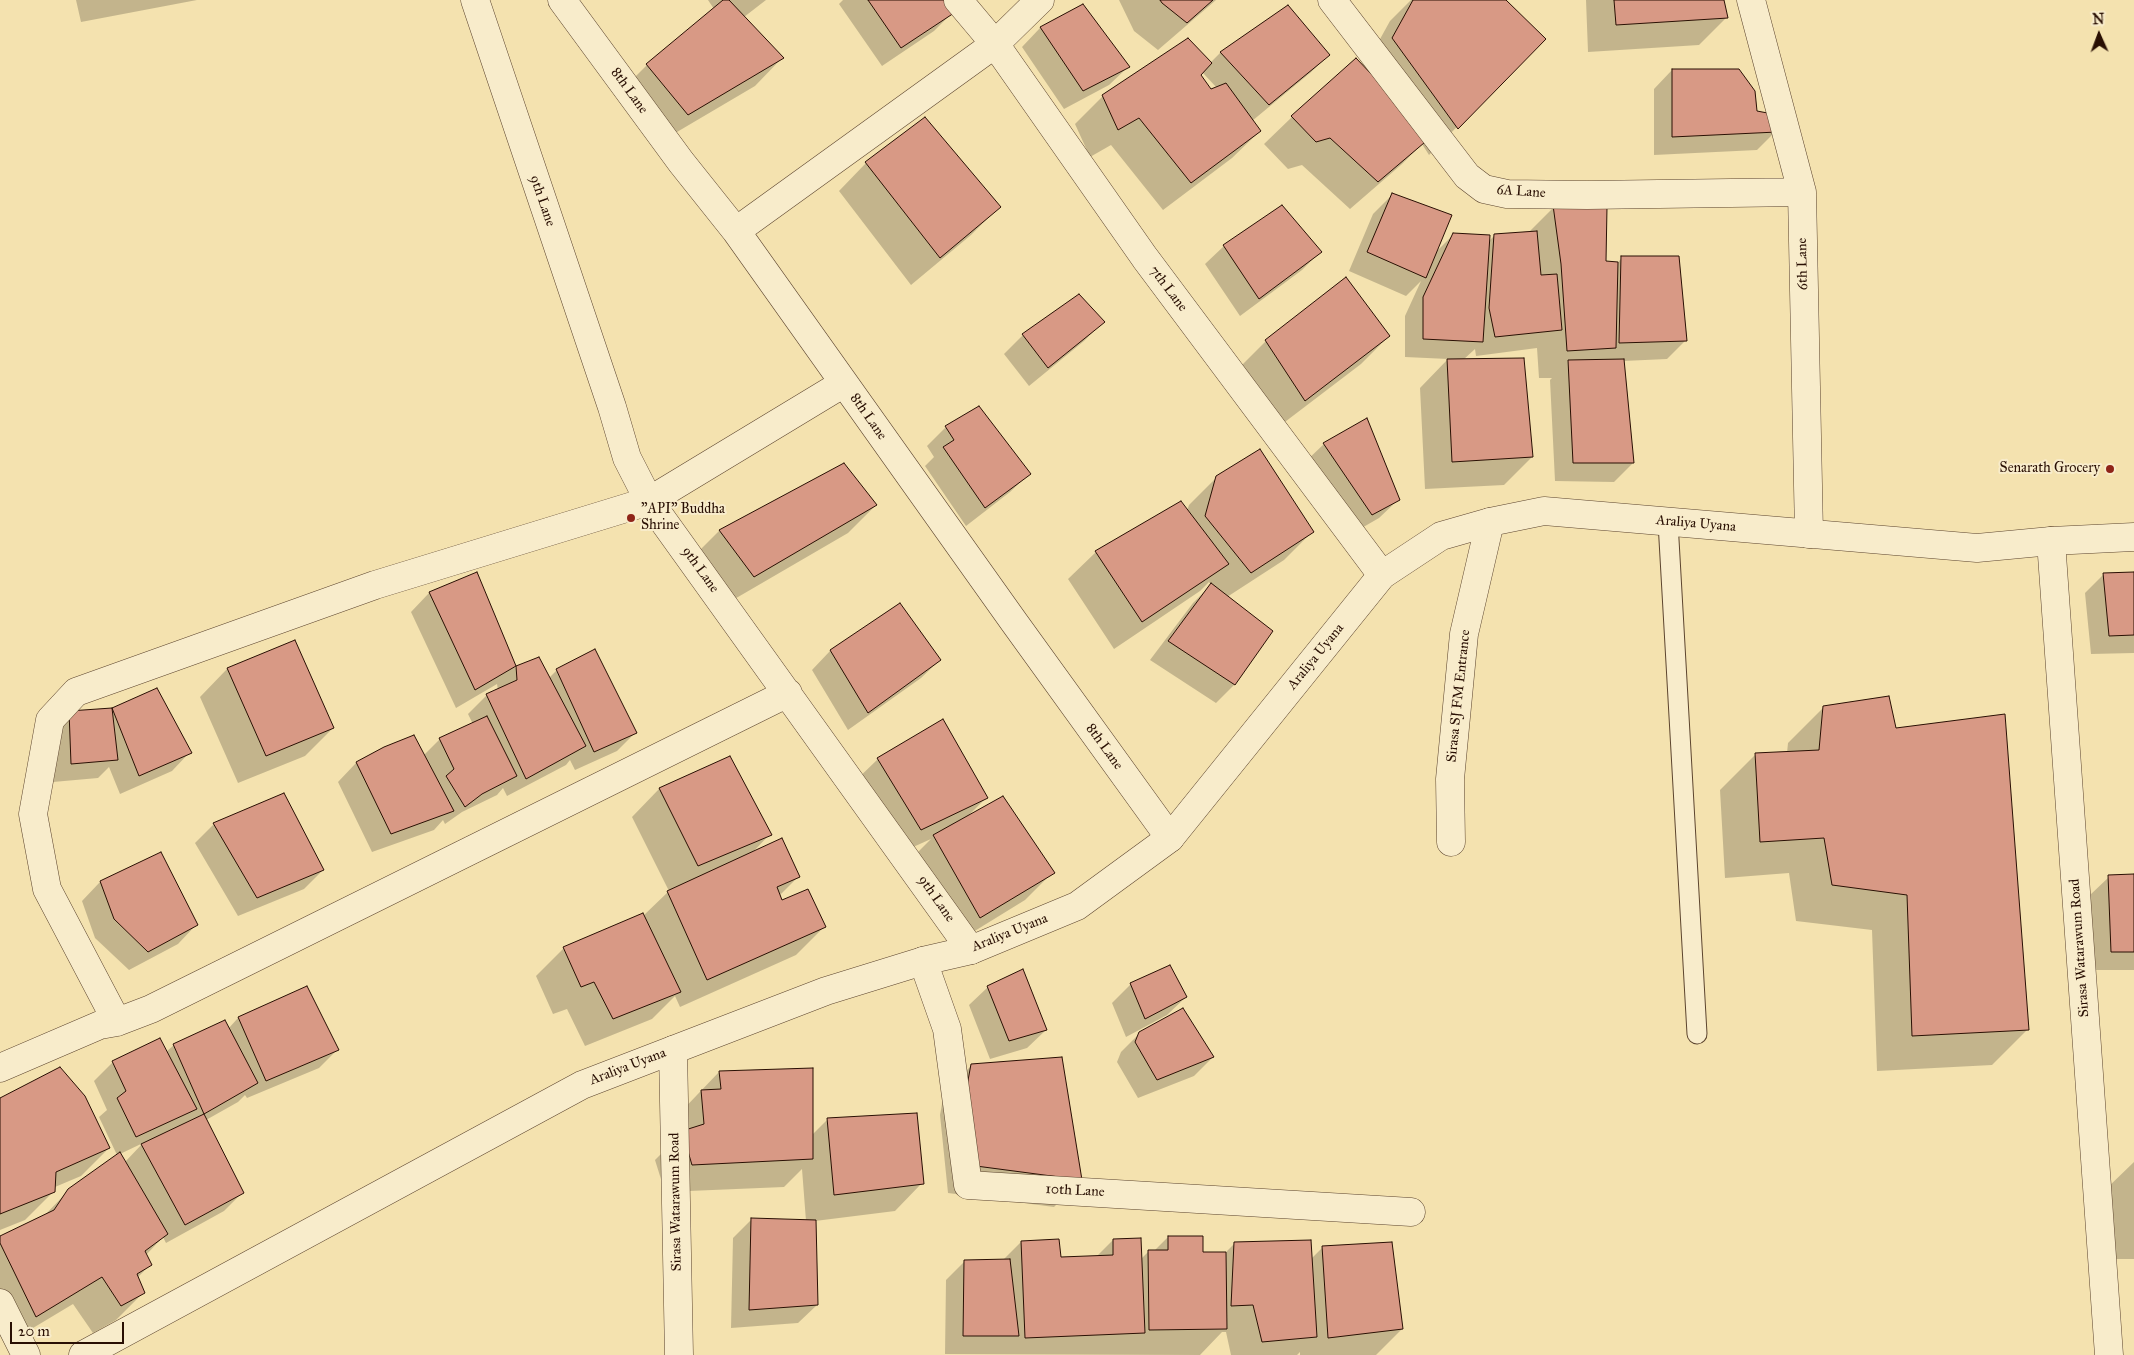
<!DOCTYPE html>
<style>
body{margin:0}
#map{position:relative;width:2134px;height:1355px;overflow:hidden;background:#f4e2af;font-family:"IM FELL Great Primer",serif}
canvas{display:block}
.north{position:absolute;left:2074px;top:10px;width:50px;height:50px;-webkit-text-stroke:4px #f8eccb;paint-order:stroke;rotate:358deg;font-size:14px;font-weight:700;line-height:20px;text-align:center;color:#290f03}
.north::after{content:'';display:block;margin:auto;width:18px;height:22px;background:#290f03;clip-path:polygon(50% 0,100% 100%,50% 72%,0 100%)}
.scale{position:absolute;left:10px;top:1322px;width:114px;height:22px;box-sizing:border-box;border:2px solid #290f03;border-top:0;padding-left:6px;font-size:15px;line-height:18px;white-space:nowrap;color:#290f03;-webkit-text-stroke:4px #f8eccb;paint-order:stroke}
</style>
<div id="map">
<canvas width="2134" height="1355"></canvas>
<div class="north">N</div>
<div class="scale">20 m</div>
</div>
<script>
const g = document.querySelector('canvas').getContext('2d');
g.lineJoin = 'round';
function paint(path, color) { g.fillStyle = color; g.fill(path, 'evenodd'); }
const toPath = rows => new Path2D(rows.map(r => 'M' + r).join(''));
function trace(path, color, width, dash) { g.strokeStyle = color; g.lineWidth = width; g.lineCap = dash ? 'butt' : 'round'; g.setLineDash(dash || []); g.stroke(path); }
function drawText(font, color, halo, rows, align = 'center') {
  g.font = font + ' "IM FELL Great Primer",serif'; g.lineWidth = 4; g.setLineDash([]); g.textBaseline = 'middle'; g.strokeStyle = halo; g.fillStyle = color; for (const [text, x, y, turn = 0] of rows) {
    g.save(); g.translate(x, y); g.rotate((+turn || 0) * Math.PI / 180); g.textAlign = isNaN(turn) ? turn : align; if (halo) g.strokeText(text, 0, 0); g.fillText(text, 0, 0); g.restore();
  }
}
paint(toPath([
 [76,0,197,0,81,22],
 [708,0,766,0,744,17,782,58,755,86,660,142,619,93,647,65,714,9],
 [843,0,944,0,953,12,934,31,882,66,839,4],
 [1119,0,1216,0,1158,50,1134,31],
 [1411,0,1504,0,1544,39,1429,155,1422,144,1402,164,1350,209,1302,165,1288,169,1264,144,1292,117,1364,68,1390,21],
 [1586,0,1723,0,1727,17,1699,45,1588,52],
 [1082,5,1128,67,1109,85,1064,109,1022,47,1040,28],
 [1288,6,1329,55,1310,73,1252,121,1260,131,1232,158,1163,210,1111,145,1090,157,1075,124,1103,96,1210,63,1220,53],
 [1202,72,1217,88,1210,91,1199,75],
 [1672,70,1756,113,1776,131,1757,150,1654,155,1654,89],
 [866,163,999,207,971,235,911,285,839,191],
 [1392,195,1435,253,1454,234,1489,241,1495,235,1528,233,1554,207,1604,262,1617,263,1622,258,1686,340,1667,359,1623,361,1633,463,1614,482,1555,481,1550,380,1552,378,1539,378,1537,348,1476,356,1475,349,1463,360,1532,457,1504,485,1425,489,1420,388,1448,359,1405,357,1405,316,1421,281,1406,296,1349,271,1373,214],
 [1224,246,1320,252,1302,270,1240,316,1205,264],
 [1345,278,1389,336,1361,364,1277,428,1238,369,1266,341],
 [1103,322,1084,341,1029,386,1004,354,1023,335],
 [979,407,1029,474,1010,492,966,526,925,466,934,457,927,446,946,427],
 [1324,444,1398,500,1379,518,1353,533,1305,462],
 [844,464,876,505,848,533,726,604,692,558,719,531],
 [1217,477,1312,532,1284,560,1227,597,1234,685,1216,703,1150,660,1193,603,1211,585,1209,582,1200,591,1114,649,1068,579,1096,552,1187,511,1189,505],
 [476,573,515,668,538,658,549,678,557,670,636,732,617,751,575,770,570,760,566,765,507,796,503,788,497,795,462,812,445,824,443,820,434,830,372,852,338,782,356,763,384,748,423,756,440,739,473,724,468,714,487,695,498,690,497,684,456,708,411,612,429,593],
 [2134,573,2134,653,2091,654,2085,593,2104,574],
 [899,605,940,660,921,678,848,730,812,670,830,651],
 [294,642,333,728,305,756,238,783,200,697,227,669],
 [1824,707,1895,729,2028,1029,1992,1065,1877,1071,1872,930,1796,921,1789,873,1725,878,1720,790,1756,754,1787,753,1788,743],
 [113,709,190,752,172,771,120,794,109,767,98,778,53,782,51,731,70,712],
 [730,758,770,834,752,853,798,877,779,896,782,902,824,927,796,955,680,1007,675,996,652,1019,585,1046,567,1009,553,1014,536,976,564,948,643,916,669,891,632,817,659,789],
 [878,759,987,797,968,816,1053,872,1025,900,952,945,906,864,931,839,893,856,850,786],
 [214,824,323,870,304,889,238,916,195,843],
 [2134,875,2134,970,2093,970,2090,895,2109,877],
 [100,882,196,925,178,944,129,970,95,938,82,901],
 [1131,984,1186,997,1167,1015,1126,1037,1112,1003],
 [988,987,1046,1030,1027,1048,990,1059,969,1005],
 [306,988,338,1049,319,1068,247,1098,245,1095,238,1102,206,1120,243,1192,224,1211,166,1243,163,1237,146,1255,150,1265,137,1278,144,1292,116,1320,93,1333,73,1304,8,1343,0,1326,0,1237,43,1217,69,1190,117,1155,99,1117,107,1110,94,1081,113,1062,166,1052,174,1045,228,1029,238,1018],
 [143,1143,125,1162,120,1154],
 [1140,1033,1213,1057,1194,1076,1138,1098,1117,1062,1121,1052],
 [972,1065,1081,1180,1054,1207,948,1193,940,1115,944,1093],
 [719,1072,812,1135,828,1119,922,1183,895,1211,815,1221,817,1305,798,1323,731,1328,733,1238,752,1219,806,1221,802,1169,784,1187,665,1192,655,1160,675,1140,674,1119],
 [0,1100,109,1148,81,1176,55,1187,53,1192,25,1220,0,1230],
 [2134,1162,2134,1259,2110,1259,2106,1189],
 [1168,1237,1202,1253,1225,1253,1235,1243,1311,1259,1323,1247,1402,1329,1376,1355,1300,1355,1300,1352,1297,1355,1231,1355,1226,1332,1222,1332,1200,1355,945,1354,946,1280,965,1261,1002,1261,1021,1242,1059,1258,1096,1257,1113,1240,1141,1259,1148,1252,1154,1251]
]), '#0003');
const building = toPath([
 [723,0,729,0,784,58,688,115,646,64,723,0],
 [868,0,946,0,954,13,901,48,868,0],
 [1160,0,1213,0,1187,23,1162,3,1160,0],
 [1413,0,1506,0,1546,39,1458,129,1392,38,1413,0],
 [1614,0,1724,0,1728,18,1616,25,1614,0],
 [1083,4,1130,67,1083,91,1040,27,1083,4],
 [1288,5,1330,55,1269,105,1220,52,1288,5],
 [1188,38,1212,63,1201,75,1211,89,1226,83,1261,131,1191,183,1139,118,1118,130,1102,95,1188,38],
 [1356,58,1431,137,1378,182,1330,138,1316,142,1291,116,1356,58],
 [1672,69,1739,69,1755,91,1757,111,1778,115,1777,132,1672,137,1672,69],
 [925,117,1001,207,940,258,865,162,925,117],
 [1392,193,1452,215,1426,278,1367,252,1392,193],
 [1282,205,1322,252,1259,299,1223,245,1282,205],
 [1553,205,1607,207,1606,261,1618,262,1616,348,1567,351,1561,264,1553,205],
 [1537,231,1541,275,1557,274,1562,330,1495,337,1489,308,1494,234,1537,231],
 [1453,233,1490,235,1483,342,1423,339,1423,297,1453,233],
 [1621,256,1679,256,1687,341,1619,343,1621,256],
 [1346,277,1390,336,1305,401,1265,340,1346,277],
 [1079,294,1105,322,1048,368,1022,334,1079,294],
 [1524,358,1533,457,1452,462,1447,359,1524,358],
 [1624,359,1634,463,1573,463,1568,360,1624,359],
 [979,406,1031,474,985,508,943,447,954,440,945,426,979,406],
 [1367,418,1400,500,1372,515,1323,443,1367,418],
 [1260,449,1314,532,1251,573,1205,516,1216,476,1260,449],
 [844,463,877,505,754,577,719,530,844,463],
 [1181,501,1229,564,1142,622,1095,551,1181,501],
 [477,572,516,666,475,690,429,592,477,572],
 [2134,572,2134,635,2109,636,2103,573,2134,572],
 [1211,583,1273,631,1235,685,1168,641,1211,583],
 [900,603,941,660,868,713,830,650,900,603],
 [295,640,334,728,266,756,227,668,295,640],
 [595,649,637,733,594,752,556,669,595,649],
 [539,657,586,746,526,779,486,694,517,680,516,666,539,657],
 [157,688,192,753,139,776,112,708,157,688],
 [1889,696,1896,728,2005,714,2029,1030,1912,1036,1907,895,1832,885,1824,838,1760,842,1755,753,1819,750,1823,706,1889,696],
 [112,708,118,760,71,764,69,711,112,708],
 [487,716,517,776,482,794,465,807,446,776,454,769,439,738,487,716],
 [943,719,988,798,921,830,877,758,943,719],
 [414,735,454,811,391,834,356,762,384,747,414,735],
 [730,756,772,835,698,866,659,788,730,756],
 [284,793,324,870,257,898,213,823,284,793],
 [1003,796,1055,873,980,918,933,835,1003,796],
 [782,838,800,877,777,887,782,900,808,889,826,927,707,980,667,891,782,838],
 [161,852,198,925,148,952,114,919,100,881,161,852],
 [2134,874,2134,952,2111,952,2108,875,2134,874],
 [643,913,681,992,613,1019,594,982,581,987,563,947,643,913],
 [1170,965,1187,997,1145,1019,1130,983,1170,965],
 [1023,969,1047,1030,1009,1041,987,986,1023,969],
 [307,986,339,1050,266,1081,238,1017,307,986],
 [1183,1008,1214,1057,1157,1080,1135,1042,1139,1032,1183,1008],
 [225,1020,258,1083,204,1114,173,1044,225,1020],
 [160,1038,197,1109,136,1137,117,1098,126,1091,112,1061,160,1038],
 [1062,1057,1082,1180,976,1166,967,1086,971,1064,1062,1057],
 [60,1067,85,1096,110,1148,56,1172,55,1192,0,1214,0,1098,60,1067],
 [813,1068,813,1159,692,1165,682,1131,704,1124,701,1090,721,1089,719,1071,813,1068],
 [917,1113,924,1184,834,1195,827,1118,917,1113],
 [204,1114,244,1193,185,1225,141,1144,204,1114],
 [120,1152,168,1234,145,1251,152,1265,137,1274,145,1293,121,1306,102,1277,36,1317,0,1243,0,1236,54,1210,68,1189,120,1152],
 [751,1218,816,1220,818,1305,749,1310,751,1218],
 [1168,1236,1203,1236,1203,1252,1226,1252,1227,1329,1149,1330,1148,1250,1168,1250,1168,1236],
 [1141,1238,1145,1333,1025,1338,1021,1241,1059,1239,1061,1257,1113,1255,1113,1239,1141,1238],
 [1311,1240,1317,1337,1262,1342,1253,1305,1231,1306,1234,1242,1311,1240],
 [1392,1242,1403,1329,1328,1338,1322,1246,1392,1242],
 [1010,1259,1019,1336,963,1336,964,1260,1010,1259]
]);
paint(building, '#d89985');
trace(building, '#290f03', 1);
const service = toPath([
 [1668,522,1697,1034]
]);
const minor = toPath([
 [475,0,612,407,627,458,649,501,971,950],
 [562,0,681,162,736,231,1014,622,1170,838],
 [958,0,995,44,1145,258,1382,575],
 [1332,0,1467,176,1484,189,1507,194,1587,195,1802,192],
 [1751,0,1802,192,1809,534],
 [736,231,995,44,1040,0],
 [2051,541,2109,1355],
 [1451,842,1450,779,1464,634,1490,522],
 [923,961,947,1029,968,1185,1411,1212],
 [117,1022,47,889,33,814,50,720,76,692,375,585,649,501,844,383],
 [673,1050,679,1355],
 [0,1068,100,1025,117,1022,151,1009,788,693],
 [0,1303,26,1355]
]);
const tertiary = toPath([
 [83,1355,582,1085,826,991,923,961,971,950,1077,906,1170,838,1382,575,1441,536,1490,522,1544,511,1977,548,2051,541,2134,537]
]);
trace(service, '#5c442e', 21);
trace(minor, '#5c442e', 29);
trace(tertiary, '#5c442e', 29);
trace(service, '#f8eccb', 19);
trace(minor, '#f8eccb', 28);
trace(tertiary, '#f8eccb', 28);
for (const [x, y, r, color] of [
 [2110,469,5,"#8f2418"],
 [631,518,5,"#8f2418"]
]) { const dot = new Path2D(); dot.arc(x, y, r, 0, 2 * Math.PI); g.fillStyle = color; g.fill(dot); trace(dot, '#f8eccb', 2); }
drawText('14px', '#290f03', '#f8eccb', [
 ["8th Lane",629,91,54],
 ["6A Lane",1521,192,4],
 ["9th Lane",542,201,71],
 ["6th Lane",1803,264,-91],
 ["7th Lane",1168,289,53],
 ["8th Lane",868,417,55],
 ["Araliya Uyana",1696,524,5],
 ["9th Lane",700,570,54],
 ["Araliya Uyana",1316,657,-51],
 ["Sirasa SJ FM Entrance",1459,696,-84],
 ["8th Lane",1104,747,54],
 ["9th Lane",936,899,55],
 ["Araliya Uyana",1010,933,-22],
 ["Sirasa Watarawum Road",2080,948,-94],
 ["Araliya Uyana",628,1067,-21],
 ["10th Lane",1075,1191,3],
 ["Sirasa Watarawum Road",676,1202,-91]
]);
drawText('14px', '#290f03', '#f8eccb', [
 ["Senarath Grocery",2100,469],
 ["\"API\" Buddha",641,510,"left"],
 ["Shrine",641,526,"left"]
], 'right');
</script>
